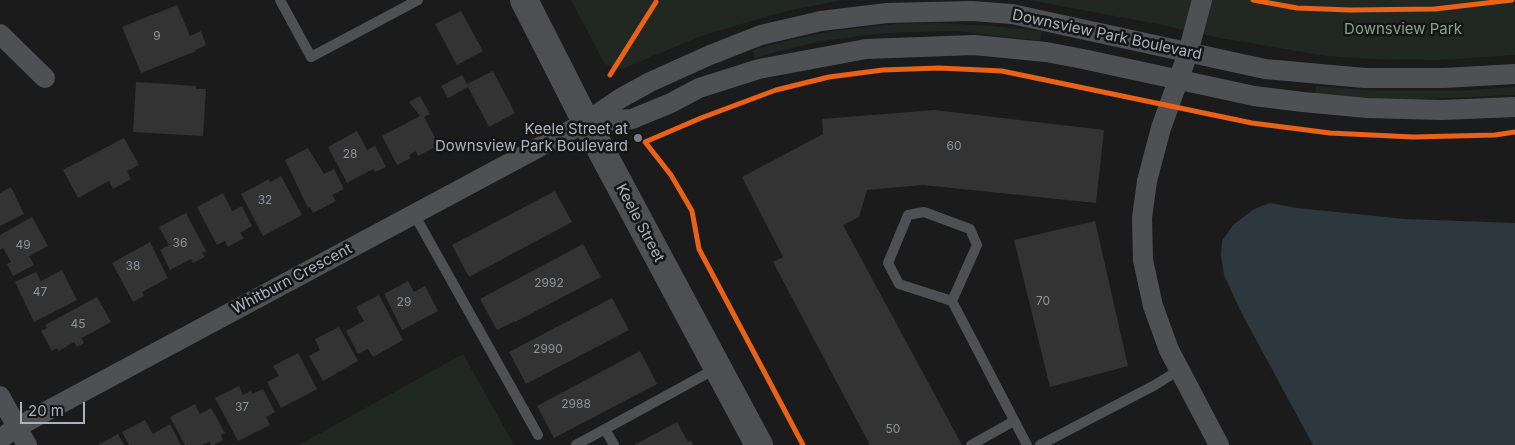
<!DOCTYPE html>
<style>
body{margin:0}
#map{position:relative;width:1515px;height:445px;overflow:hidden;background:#1b1b1b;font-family:Inter,sans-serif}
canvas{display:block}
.scale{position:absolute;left:20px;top:402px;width:65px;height:22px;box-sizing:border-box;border:2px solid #acb2bc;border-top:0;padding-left:6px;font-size:15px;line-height:18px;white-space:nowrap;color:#acb2bc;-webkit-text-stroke:4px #151517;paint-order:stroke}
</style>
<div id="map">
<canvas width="1515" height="445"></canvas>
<div class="scale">20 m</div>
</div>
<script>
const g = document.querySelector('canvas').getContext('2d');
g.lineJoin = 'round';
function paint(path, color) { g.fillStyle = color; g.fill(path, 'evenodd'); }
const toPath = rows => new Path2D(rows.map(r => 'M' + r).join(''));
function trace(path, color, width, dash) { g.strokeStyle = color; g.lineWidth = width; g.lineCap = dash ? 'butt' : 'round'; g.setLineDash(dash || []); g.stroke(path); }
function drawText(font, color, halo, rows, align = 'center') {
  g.font = font + ' Inter,sans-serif'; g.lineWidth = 5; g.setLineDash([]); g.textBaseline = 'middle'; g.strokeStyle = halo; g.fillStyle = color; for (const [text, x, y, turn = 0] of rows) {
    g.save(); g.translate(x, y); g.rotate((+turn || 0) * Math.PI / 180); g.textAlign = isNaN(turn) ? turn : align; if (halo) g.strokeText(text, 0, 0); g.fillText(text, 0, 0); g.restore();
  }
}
paint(toPath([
 [571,0,842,0,782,12,701,36,622,69,605,64],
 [1029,0,1515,0,1515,55,1438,60,1374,59,1326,56,1215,37,1163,25],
 [936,23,992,26,1041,31,1040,41,958,31,913,32,875,34,829,40,791,48,755,58,753,50,790,40,833,31,895,24],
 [1316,86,1377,91,1457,91,1515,87,1515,95,1397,100,1315,94],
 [463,354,514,445,299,445]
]), '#212821');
paint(toPath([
 [1270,203,1297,208,1405,219,1515,223,1515,445,1313,445,1241,312,1224,275,1221,255,1222,241,1233,225,1254,209]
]), '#2d373e');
paint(toPath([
 [177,5,190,36,201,31,206,45,195,50,196,51,141,73,122,27],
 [461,11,483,51,457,65,435,24],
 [493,71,515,113,489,127,468,87,448,98,441,86,462,75,467,84],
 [136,82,196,86,196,89,206,89,203,136,133,132],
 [420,96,430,114,424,117,439,145,418,156,416,151,409,155,411,158,397,165,382,136,420,116,409,102],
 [935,110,1104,130,1096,203,923,185,867,190,859,217,843,225,962,445,870,445,773,262,783,257,742,177,823,134,822,119],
 [357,131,367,150,375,146,386,167,375,172,373,169,347,183,328,147],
 [124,138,139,165,127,171,131,179,113,189,109,181,78,198,63,170],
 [308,148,324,174,334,169,344,189,332,195,336,201,313,213,310,207,308,208,285,160],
 [281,176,302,215,263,236,241,194,269,179,270,182],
 [11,187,24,214,0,226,0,193],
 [555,191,572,222,469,277,452,245],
 [223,193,232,211,242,206,252,226,240,233,244,238,228,247,225,241,217,245,197,207],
 [186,213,206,251,202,253,205,257,193,263,191,259,170,270,160,250,169,245,159,227],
 [32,217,48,246,29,256,34,265,13,276,7,264,11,262,3,248,0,250,0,235],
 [1095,221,1128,366,1050,387,1014,240],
 [150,242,168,278,142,292,144,296,133,302,112,263],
 [583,244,601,277,515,322,515,321,497,330,480,299],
 [62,270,77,300,34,322,15,282,36,272,41,281],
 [408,281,414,292,425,286,438,311,402,330,384,294],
 [379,295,403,340,373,357,368,349,358,354,346,331,364,321,356,307],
 [97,297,111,322,82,338,84,343,77,347,74,342,59,351,57,348,52,351,41,331,47,328,45,325],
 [612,298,629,330,526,384,509,352],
 [339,327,358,361,323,381,309,356,320,350,315,339],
 [640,351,657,384,554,438,537,406],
 [298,353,317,389,281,408,267,382,279,376,273,366],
 [239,386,243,395,251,391,252,394,263,389,275,412,266,417,270,425,238,441,215,398],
 [195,404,200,414,211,408,225,433,221,435,223,440,214,445,211,445,209,442,202,445,185,445,170,417],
 [145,420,153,434,170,424,181,445,129,445,122,432],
 [677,422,688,442,691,440,693,445,634,445],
 [118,434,124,445,98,445]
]), '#333');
trace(toPath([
 [280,0,311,57,418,0],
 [414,214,538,435],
 [952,301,977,245,970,229,924,212,908,215,888,263,899,284,952,301,1027,445],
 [605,429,614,445],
 [576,445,717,368],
 [971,445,1014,421],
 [1040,445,1155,385,1179,370]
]), '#4f5054', 10);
trace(toPath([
 [1202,0,1188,53,1161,128,1147,181,1142,218,1143,260,1153,306,1169,350,1219,445],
 [0,34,45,78],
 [586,122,632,119,671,103,699,88,759,69,866,49,974,45,1046,52,1083,59,1254,96,1303,102,1367,108,1442,110,1515,107],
 [0,396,27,445],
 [0,439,17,427,586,122,621,98,650,82,710,55,761,35,821,21,887,13,972,11,1012,14,1265,69,1365,78,1444,78,1515,74]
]), '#4f5054', 20);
trace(toPath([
 [524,0,586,122,759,445]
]), '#4e4f52', 28);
trace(toPath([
 [1253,0,1297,8,1350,10,1435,9,1512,0],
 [610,75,656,2],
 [803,445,699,249,692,211,671,175,645,142,701,118,776,90,829,77,883,70,939,68,1002,71,1252,123,1330,133,1413,137,1495,135,1515,132]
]), '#ea6118', 5);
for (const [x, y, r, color] of [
 [638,138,5,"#797d84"]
]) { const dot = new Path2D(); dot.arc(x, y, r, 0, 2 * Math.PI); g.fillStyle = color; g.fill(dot); trace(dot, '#151517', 2); }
drawText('12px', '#8e929a', null, [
 ["9",157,36],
 ["60",954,146],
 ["28",350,154],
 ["32",265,200],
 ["36",180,243],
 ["49",23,245],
 ["38",133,266],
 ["2992",549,283],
 ["47",40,292],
 ["70",1043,301],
 ["29",404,302],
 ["45",78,324],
 ["2990",548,349],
 ["2988",576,404],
 ["37",242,407],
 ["50",893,429]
]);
drawText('15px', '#84a684', '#151517', [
 ["Downsview Park",1403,29]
]);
drawText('15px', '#acb2bc', '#151517', [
 ["Downsview Park Boulevard",1107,35,12],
 ["Keele Street",640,223,62],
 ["Whitburn Crescent",292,279,-28]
]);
drawText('15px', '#acb2bc', '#151517', [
 ["Keele Street at",628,129],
 ["Downsview Park Boulevard",628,146]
], 'right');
</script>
